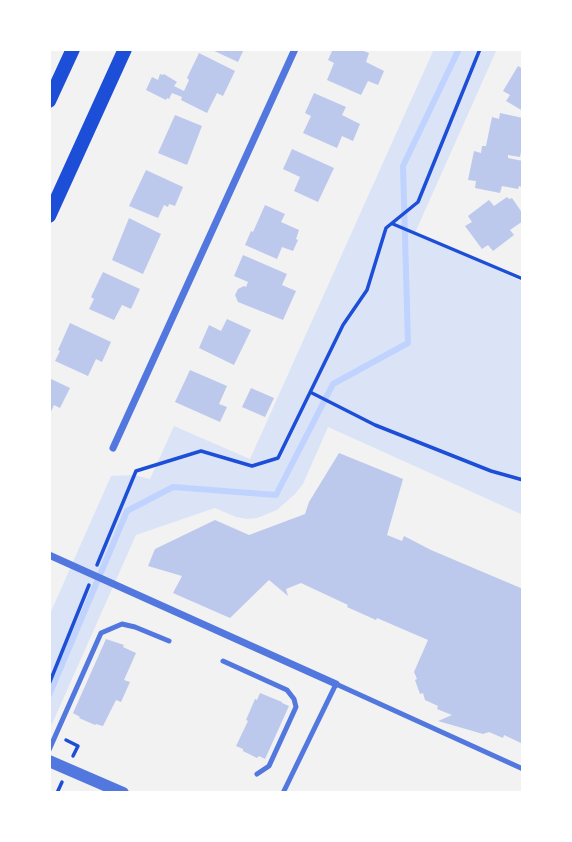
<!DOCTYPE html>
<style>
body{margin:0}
#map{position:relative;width:572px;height:842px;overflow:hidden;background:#f2f2f2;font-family:Cabin,sans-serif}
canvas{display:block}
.frame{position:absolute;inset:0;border:51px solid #fff;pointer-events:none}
</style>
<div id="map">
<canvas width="572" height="842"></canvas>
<div class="frame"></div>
</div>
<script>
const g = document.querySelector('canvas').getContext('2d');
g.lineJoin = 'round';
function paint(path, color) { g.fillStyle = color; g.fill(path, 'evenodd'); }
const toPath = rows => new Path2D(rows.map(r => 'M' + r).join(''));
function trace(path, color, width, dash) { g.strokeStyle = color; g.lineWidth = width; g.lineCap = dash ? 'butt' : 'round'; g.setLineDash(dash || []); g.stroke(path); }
paint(toPath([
 [434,49,497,49,415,233,523,282,523,515,328,427,303,484,295,494,277,510,257,518,247,519,236,517,215,508,136,535,52,724,49,723,49,616,111,476,134,475,150,479,174,426,250,459]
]), '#dbe4f7');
trace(toPath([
 [49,695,127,511,173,487,276,495,333,384,408,343,403,166,459,49]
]), '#bfd3fe', 6);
paint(toPath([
 [210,49,244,49,238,62],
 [333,49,359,49,369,53,366,62,384,71,378,85,368,81,361,95,327,80,334,63,328,60],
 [199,53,235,71,223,96,217,93,207,113,181,100,182,97,172,93,169,99,167,98,166,100,146,90,152,77,158,80,160,74,163,75,164,74,177,82,174,86,184,91,189,80,187,78],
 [518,66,523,69,523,111,506,101,510,95,503,91],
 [314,93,346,107,342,115,360,124,353,141,342,136,337,148,303,133,311,116,305,113],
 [500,113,523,118,523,152,521,152,520,157,508,155,508,158,523,161,522,187,519,186,518,189,502,186,500,193,475,188,476,181,468,180,474,151,481,153,482,146,486,146,492,117,499,119],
 [175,115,202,126,187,165,158,153],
 [292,149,334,168,318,202,294,191,300,177,283,169],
 [146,170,183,187,175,206,169,204,168,207,164,205,158,218,129,206],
 [507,197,509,199,512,198,523,214,521,218,523,221,510,230,514,235,493,251,488,245,482,249,465,226,472,222,468,216,489,200,494,206],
 [265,205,285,214,281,222,299,230,296,239,298,240,293,251,282,247,277,259,245,245,251,231,253,232],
 [129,218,161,234,143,274,112,260],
 [243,255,287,274,282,285,296,291,283,320,238,302,235,295,238,289,244,286,246,287,248,282,234,276],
 [103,272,140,289,131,309,122,305,114,320,89,309,94,299,91,297],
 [227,319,251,330,234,365,199,348,209,325,221,331],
 [70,323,111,342,102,362,96,359,88,376,55,361,60,351,58,350],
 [190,370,227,386,219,404,227,407,220,422,175,402],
 [49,378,70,388,60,408,54,405,49,416],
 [251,388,274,398,265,417,242,407],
 [339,453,403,479,387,535,402,541,404,536,431,550,523,589,523,744,504,735,503,738,489,732,483,734,438,721,452,715,437,709,438,706,425,700,423,693,420,694,415,680,417,679,414,672,428,640,377,618,376,620,347,607,348,605,301,583,286,589,288,596,269,580,230,618,173,593,182,576,148,566,155,549,215,520,249,535,305,514,309,502],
 [106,639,124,645,123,647,136,653,124,680,130,682,121,702,116,700,103,726,96,724,95,725,79,718,80,717,73,713],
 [260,693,282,702,282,703,289,706,265,759,259,756,257,758,243,751,243,749,236,746,248,721,246,720,255,699,257,700]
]), '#bdc9ec');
trace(toPath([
 [393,224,523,279],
 [312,393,375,425,491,471,523,480],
 [97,565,136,471,201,451,252,466,278,458,343,325,367,290,386,228,418,202,480,49],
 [49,684,89,585],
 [66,740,78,746,73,756],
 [57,793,62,782]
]), '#1d4ed8', 3.5);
trace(toPath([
 [223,661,287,690,294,699,296,707,269,766,257,774],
 [49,750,101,633,122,624,135,627,169,641],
 [283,793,336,684,523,769]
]), '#5277de', 5);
trace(toPath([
 [113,448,295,49],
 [49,555,336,684]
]), '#5277de', 7);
trace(toPath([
 [49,761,123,793]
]), '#5277de', 12);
trace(toPath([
 [49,101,73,49],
 [49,216,125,49]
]), '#1d4ed8', 14);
</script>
